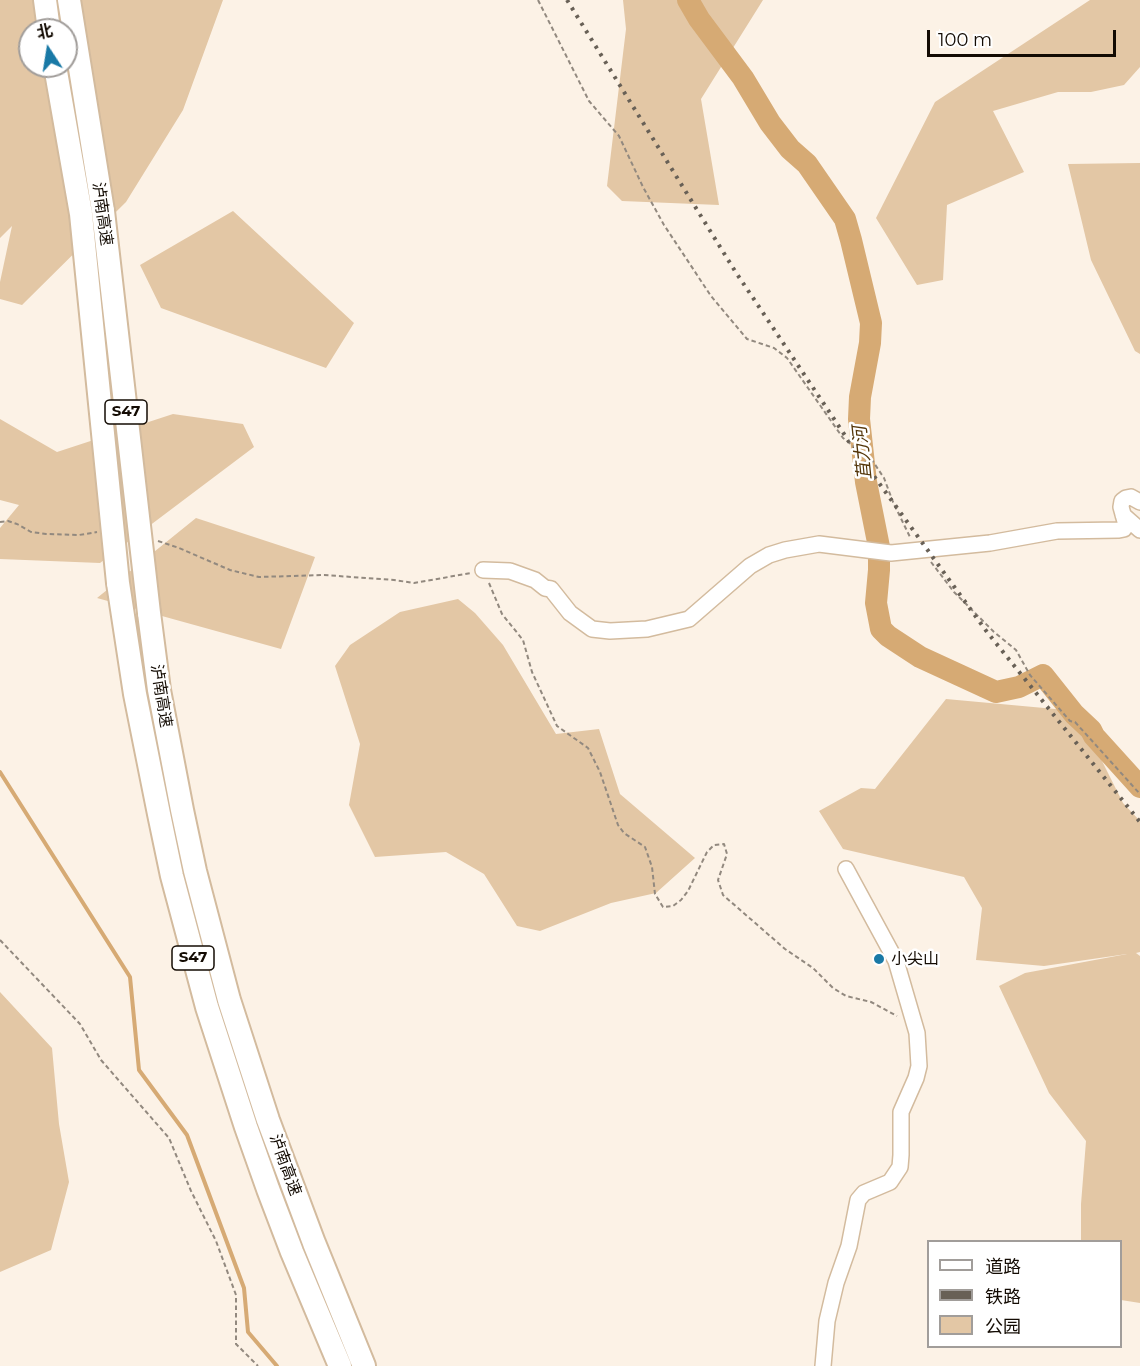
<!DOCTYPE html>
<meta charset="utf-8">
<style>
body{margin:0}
#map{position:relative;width:1140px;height:1366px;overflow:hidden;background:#fcf2e6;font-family:Montserrat,"Noto Sans SC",sans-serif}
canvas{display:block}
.legend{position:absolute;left:927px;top:1240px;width:195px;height:108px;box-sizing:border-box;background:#fff;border:2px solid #a19d9a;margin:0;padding:8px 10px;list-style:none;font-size:18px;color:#130b03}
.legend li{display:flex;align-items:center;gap:12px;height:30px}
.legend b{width:30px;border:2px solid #a19d9a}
.north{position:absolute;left:18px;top:18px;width:60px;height:60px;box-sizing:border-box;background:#fff;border:2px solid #a19d9a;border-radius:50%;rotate:348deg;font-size:16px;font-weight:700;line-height:24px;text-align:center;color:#130b03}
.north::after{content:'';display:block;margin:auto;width:21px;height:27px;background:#1979a6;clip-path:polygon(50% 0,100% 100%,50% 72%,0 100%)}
.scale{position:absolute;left:927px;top:30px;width:189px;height:27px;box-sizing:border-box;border:3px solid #130b03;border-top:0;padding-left:8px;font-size:18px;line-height:21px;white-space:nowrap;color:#130b03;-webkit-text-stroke:4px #fff;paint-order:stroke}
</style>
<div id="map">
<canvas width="1140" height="1366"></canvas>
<ul class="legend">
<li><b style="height:8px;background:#fff"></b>道路</li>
<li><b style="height:8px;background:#686056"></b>铁路</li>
<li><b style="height:16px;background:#e3c7a5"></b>公园</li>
</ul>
<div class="north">北</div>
<div class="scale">100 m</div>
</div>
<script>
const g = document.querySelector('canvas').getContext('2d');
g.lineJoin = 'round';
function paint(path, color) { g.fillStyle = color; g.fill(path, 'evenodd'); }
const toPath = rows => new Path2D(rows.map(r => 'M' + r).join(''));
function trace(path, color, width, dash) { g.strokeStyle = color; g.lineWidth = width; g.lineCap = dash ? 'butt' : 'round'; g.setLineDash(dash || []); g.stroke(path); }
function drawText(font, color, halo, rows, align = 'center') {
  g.font = font + ' Montserrat,"Noto Sans SC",sans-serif'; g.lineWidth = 5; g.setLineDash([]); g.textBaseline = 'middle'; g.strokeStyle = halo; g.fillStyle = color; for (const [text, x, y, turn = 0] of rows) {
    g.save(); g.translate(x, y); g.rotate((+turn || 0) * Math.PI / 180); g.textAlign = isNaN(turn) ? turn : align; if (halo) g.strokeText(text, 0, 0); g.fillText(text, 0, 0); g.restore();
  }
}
paint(toPath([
 [0,0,223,0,183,110,126,202,22,305,0,299,0,282,12,226,0,238],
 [30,30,66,30,66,66,30,66],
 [623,0,763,0,701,99,719,205,622,201,607,186,626,29],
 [1090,0,1140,0,1140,67,1124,85,1091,92,1058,92,993,111,1024,172,947,205,943,280,917,285,876,218,935,102],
 [1140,163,1140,354,1135,351,1091,260,1068,164],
 [233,211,354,323,326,368,161,308,140,265],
 [173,414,243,424,254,447,100,563,0,559,0,528,19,505,0,500,0,419,57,452],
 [196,518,315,557,281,649,97,598],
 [458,599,475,613,503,645,556,734,599,729,620,794,695,858,656,893,611,903,540,931,517,926,484,874,446,852,375,857,349,805,360,744,335,666,350,645,400,612],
 [946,699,1077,711,1123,803,1140,821,1140,952,1136,953,1140,956,1140,1303,1121,1300,1120,1242,1081,1241,1081,1204,1086,1141,1049,1093,999,986,1025,973,1127,954,1044,966,976,960,982,908,964,877,843,849,819,811,861,788,875,789],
 [0,992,52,1048,59,1124,69,1182,51,1250,0,1272]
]), '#e3c7a5');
trace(toPath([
 [0,772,130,977,139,1070,187,1135,244,1288,248,1332,277,1366]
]), '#d6aa74', 4);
trace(toPath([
 [688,0,699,19,743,78,770,123,790,149,807,164,845,219,851,240,871,323,870,343,860,397,859,419,866,482,879,547,879,570,876,603,881,629,888,636,920,657,996,692,1019,687,1043,675,1074,714,1091,730,1094,736,1140,787]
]), '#d6aa74', 22);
const minor = toPath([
 [1123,515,1140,530],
 [483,570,510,571,535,580,545,588,551,589,570,613,592,629,610,631,647,629,689,619,750,566,769,555,785,550,819,544,891,553,990,543,1057,531,1119,530,1124,529,1126,525,1121,507,1122,501,1126,498,1131,497,1140,502],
 [823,1366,827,1321,836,1283,849,1246,858,1200,864,1193,890,1182,900,1167,901,1155,901,1112,916,1078,919,1066,917,1033,896,961,846,869]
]);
const highway = toPath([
 [45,0,49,30],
 [69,0,103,211],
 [55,66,81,214],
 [118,583,135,694,159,814,172,876,207,1007,246,1127,268,1189,292,1252,340,1366],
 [149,613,159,690,182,810,195,871,229,1000,268,1120,314,1243,364,1366]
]);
trace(minor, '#d3bb9e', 18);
trace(highway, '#d3bb9e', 26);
trace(toPath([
 [538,0,589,101,619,136,643,187,664,225,711,296,747,339,774,348,787,358,843,438,872,460,884,478,893,502,910,537],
 [0,522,8,521,17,524,31,532,46,534,79,535,97,532],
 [158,541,179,548,230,570,259,577,324,575,394,580,414,583,471,573],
 [931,562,954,592,994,632,1016,650,1030,675,1070,721,1075,722,1140,794],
 [489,583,502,614,523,640,532,672,557,726,588,748,600,772,618,825,624,833,645,847,652,867,655,894,663,907,673,906,681,900,688,891,707,852,714,845,724,844,727,854,718,880,723,895,785,949,813,968,833,988,846,996,871,1002,897,1016],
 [0,940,80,1024,101,1060,169,1138,191,1191,216,1241,236,1295,236,1344,258,1366]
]), '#92897f', 2, [4.5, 3]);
trace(minor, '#fff', 15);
trace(highway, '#fff', 22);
trace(toPath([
 [567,0,735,271,850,443,987,632,1140,822]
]), '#686056', 4, [3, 6]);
const highwayBridge = toPath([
 [103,211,149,613],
 [81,214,118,583]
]);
trace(highwayBridge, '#d3bb9e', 26, []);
trace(highwayBridge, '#fff', 22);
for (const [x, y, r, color] of [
 [879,959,6,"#1979a6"]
]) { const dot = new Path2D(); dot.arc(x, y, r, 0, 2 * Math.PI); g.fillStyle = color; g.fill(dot); trace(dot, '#fff', 2); }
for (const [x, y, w] of [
 [126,412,42],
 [193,958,42]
]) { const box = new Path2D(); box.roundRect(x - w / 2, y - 12, w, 24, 4.5); g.fillStyle = '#fff'; g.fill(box); trace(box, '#130b03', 1.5); }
drawText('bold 15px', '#130b03', null, [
 ["S47",126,412],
 ["S47",193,958]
]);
drawText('16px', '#130b03', '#fff', [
 ["泸南高速",102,214,82],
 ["泸南高速",161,696,81],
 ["泸南高速",285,1165,70]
]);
drawText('16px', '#130b03', '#fff', [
 ["小尖山",891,959]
], 'left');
drawText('italic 18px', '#54360a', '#fff', [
 ["苴力河",863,453,-96]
]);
</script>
